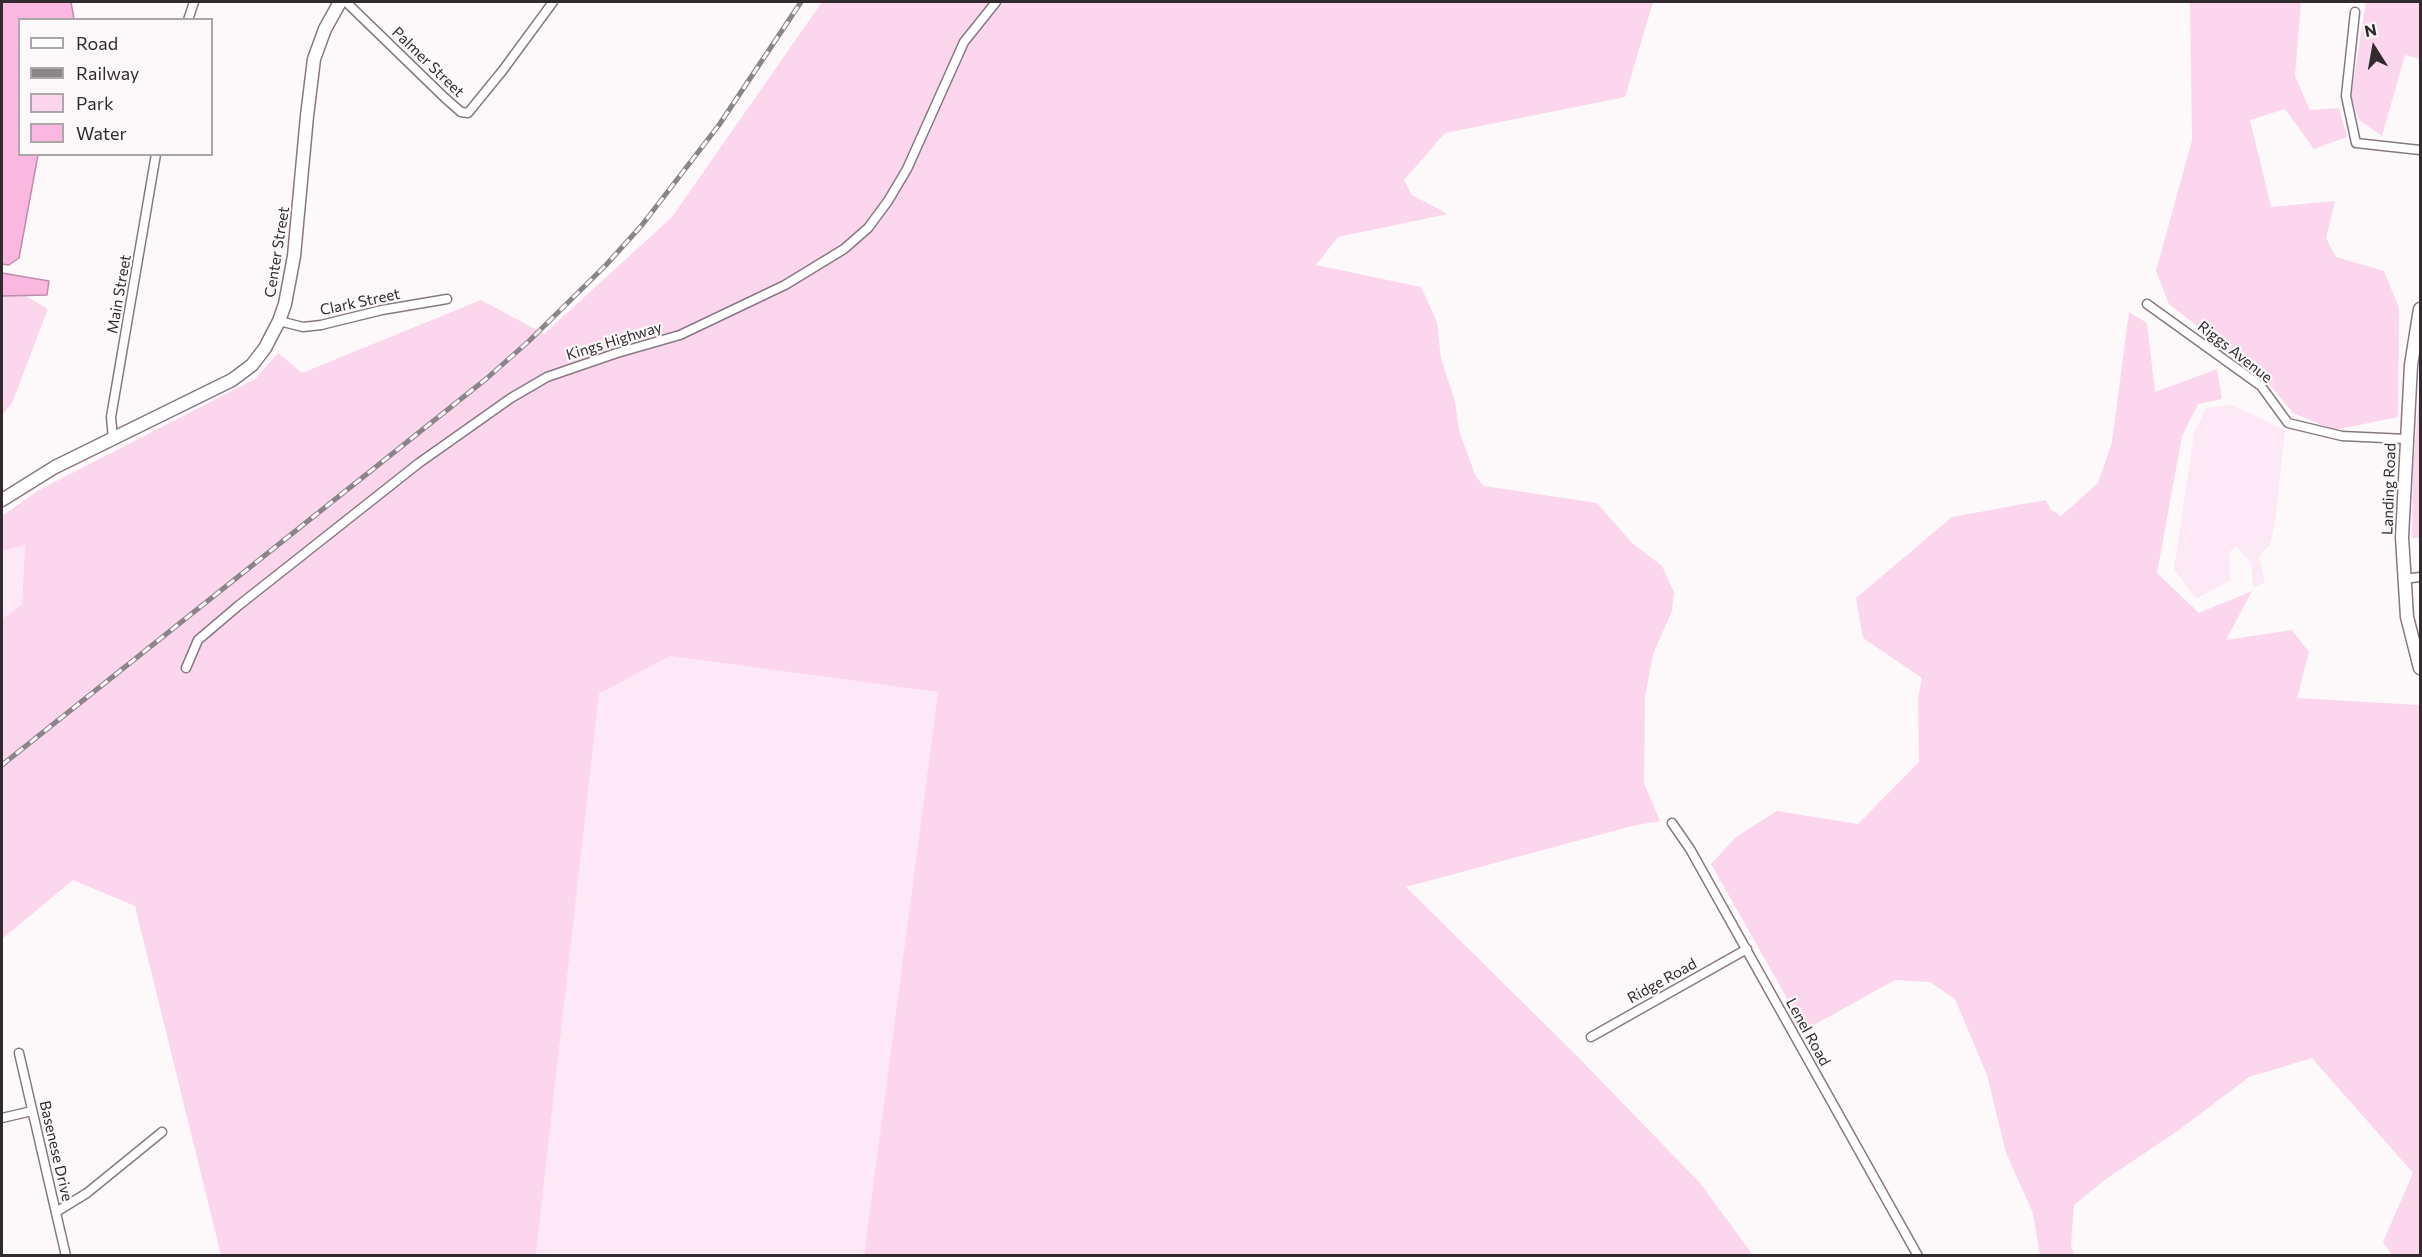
<!DOCTYPE html>
<style>
body{margin:0}
#map{position:relative;width:2422px;height:1257px;overflow:hidden;background:#fdf9fb;font-family:Commissioner,sans-serif}
canvas{display:block}
.frame{position:absolute;inset:0;border:3px solid #312b2f;pointer-events:none}
.legend{position:absolute;left:18px;top:18px;width:195px;height:138px;box-sizing:border-box;background:#fdf9fb;border:2px solid #aba7a9;margin:0;padding:8px 10px;list-style:none;font-size:18px;color:#312b2f}
.legend li{display:flex;align-items:center;gap:12px;height:30px}
.legend b{width:30px;border:2px solid #aba7a9}
.north{position:absolute;left:2344px;top:18px;width:60px;height:60px;-webkit-text-stroke:4px #fdf9fb;paint-order:stroke;rotate:349deg;font-size:16px;font-weight:700;line-height:24px;text-align:center;color:#312b2f}
.north::after{content:'';display:block;margin:auto;width:21px;height:27px;background:#312b2f;clip-path:polygon(50% 0,100% 100%,50% 72%,0 100%)}
</style>
<div id="map">
<canvas width="2422" height="1257"></canvas>
<div class="frame"></div>
<ul class="legend">
<li><b style="height:8px;background:#fff"></b>Road</li>
<li><b style="height:8px;background:#8b8589"></b>Railway</li>
<li><b style="height:16px;background:#fbd6ec"></b>Park</li>
<li><b style="height:16px;background:#fab7e0"></b>Water</li>
</ul>
<div class="north">N</div>
</div>
<script>
const g = document.querySelector('canvas').getContext('2d');
g.lineJoin = 'round';
function paint(path, color) { g.fillStyle = color; g.fill(path, 'evenodd'); }
const toPath = rows => new Path2D(rows.map(r => 'M' + r).join(''));
function trace(path, color, width, dash) { g.strokeStyle = color; g.lineWidth = width; g.lineCap = dash ? 'butt' : 'round'; g.setLineDash(dash || []); g.stroke(path); }
function drawText(font, color, halo, rows, align = 'center') {
  g.font = font + ' Commissioner,sans-serif'; g.lineWidth = 4.5; g.setLineDash([]); g.textBaseline = 'middle'; g.strokeStyle = halo; g.fillStyle = color; for (const [text, x, y, turn = 0] of rows) {
    g.save(); g.translate(x, y); g.rotate((+turn || 0) * Math.PI / 180); g.textAlign = isNaN(turn) ? turn : align; if (halo) g.strokeText(text, 0, 0); g.fillText(text, 0, 0); g.restore();
  }
}
paint(toPath([
 [2232,405,2285,430,2275,523,2270,544,2259,557,2265,582,2253,588,2251,563,2237,547,2229,552,2230,580,2196,599,2174,569,2194,433,2206,408],
 [25,544,22,605,2,619,2,551],
 [670,656,938,692,864,1255,536,1256,599,694]
]), '#fde9f5');
paint(toPath([
 [822,2,1653,2,1625,97,1445,133,1404,180,1412,195,1448,214,1338,237,1316,265,1421,287,1437,322,1441,359,1455,401,1459,431,1476,477,1484,486,1597,503,1632,543,1662,566,1674,592,1672,611,1653,654,1645,697,1644,783,1660,821,1632,826,1406,887,1578,1057,1700,1183,1753,1255,864,1255,938,692,670,656,599,694,536,1255,221,1255,135,906,73,880,2,939,2,619,22,605,25,545,2,551,2,516,39,490,255,379,278,353,302,373,481,300,544,334,672,217],
 [2190,2,2301,2,2295,76,2310,110,2339,108,2347,137,2314,149,2285,109,2250,120,2271,207,2335,201,2326,238,2336,257,2384,271,2399,308,2398,417,2334,430,2293,413,2265,379,2169,304,2156,271,2192,140],
 [2366,2,2420,2,2420,59,2405,55,2382,136,2359,120,2351,97],
 [2,296,26,296,48,309,12,403,2,415],
 [2129,312,2147,323,2155,392,2217,369,2222,399,2198,404,2182,436,2157,573,2199,613,2252,591,2226,640,2292,630,2309,652,2297,698,2418,705,2420,710,2420,1255,2392,1255,2383,1242,2413,1173,2312,1058,2249,1077,2179,1130,2106,1179,2074,1205,2071,1245,2074,1255,2040,1255,2033,1213,2006,1153,1987,1075,1955,999,1930,982,1895,980,1805,1030,1711,864,1736,837,1777,811,1858,824,1919,762,1918,698,1922,678,1863,638,1856,598,1952,517,2046,500,2051,510,2061,516,2098,483,2112,442],
 [2420,385,2420,538,2412,538,2413,468]
]), '#fbd6ec');
const water = toPath([
 [2,2,71,2,74,19,20,20,20,154,38,155,19,258,9,265,2,264,2,2],
 [2,273,49,281,47,295,2,296,2,273]
]);
paint(water, '#fab7e0');
trace(water, '#be8dab', 1.5);
const minor = toPath([
 [346,2,445,98,461,112,468,113,503,70,553,2],
 [2355,12,2346,96,2356,143,2420,150],
 [188,20,194,2],
 [2147,304,2261,386,2288,423,2342,436,2406,439],
 [279,321,303,327,321,325,382,310,447,299],
 [113,439,111,417,156,154],
 [2403,579,2420,577],
 [186,668,198,640,238,606,419,463,511,398,547,377,617,353,680,335,785,285,844,249,868,228,888,201,907,169,964,42,996,2],
 [1672,823,1690,849,1918,1256],
 [1591,1037,1747,949],
 [19,1053,66,1256],
 [2,1118,32,1111],
 [56,1212,87,1193,162,1132]
]);
const secondary = toPath([
 [2420,309,2411,365,2402,537,2407,617,2420,668],
 [2,500,55,467,232,380,252,365,265,348,279,321,285,304,294,256,307,116,314,59,325,29,340,2]
]);
trace(minor, '#887881', 11);
trace(secondary, '#887881', 15);
trace(minor, '#fff', 8);
trace(secondary, '#fff', 12);
const rail = toPath([
 [2,765,486,379,529,341,606,265,642,225,719,125,801,2]
]);
trace(rail, '#8b8589', 5);
trace(rail, '#fdf9fb', 3, [9]);
drawText('15px', '#312b2f', '#fdf9fb', [
 ["Palmer Street",428,62,44],
 ["Center Street",277,252,-81],
 ["Main Street",119,294,-80],
 ["Clark Street",360,302,-12],
 ["Kings Highway",614,341,-17],
 ["Riggs Avenue",2235,352,38],
 ["Landing Road",2389,489,-88],
 ["Ridge Road",1662,981,-29],
 ["Lenel Road",1808,1032,61],
 ["Basenese Drive",56,1151,77]
]);
</script>
